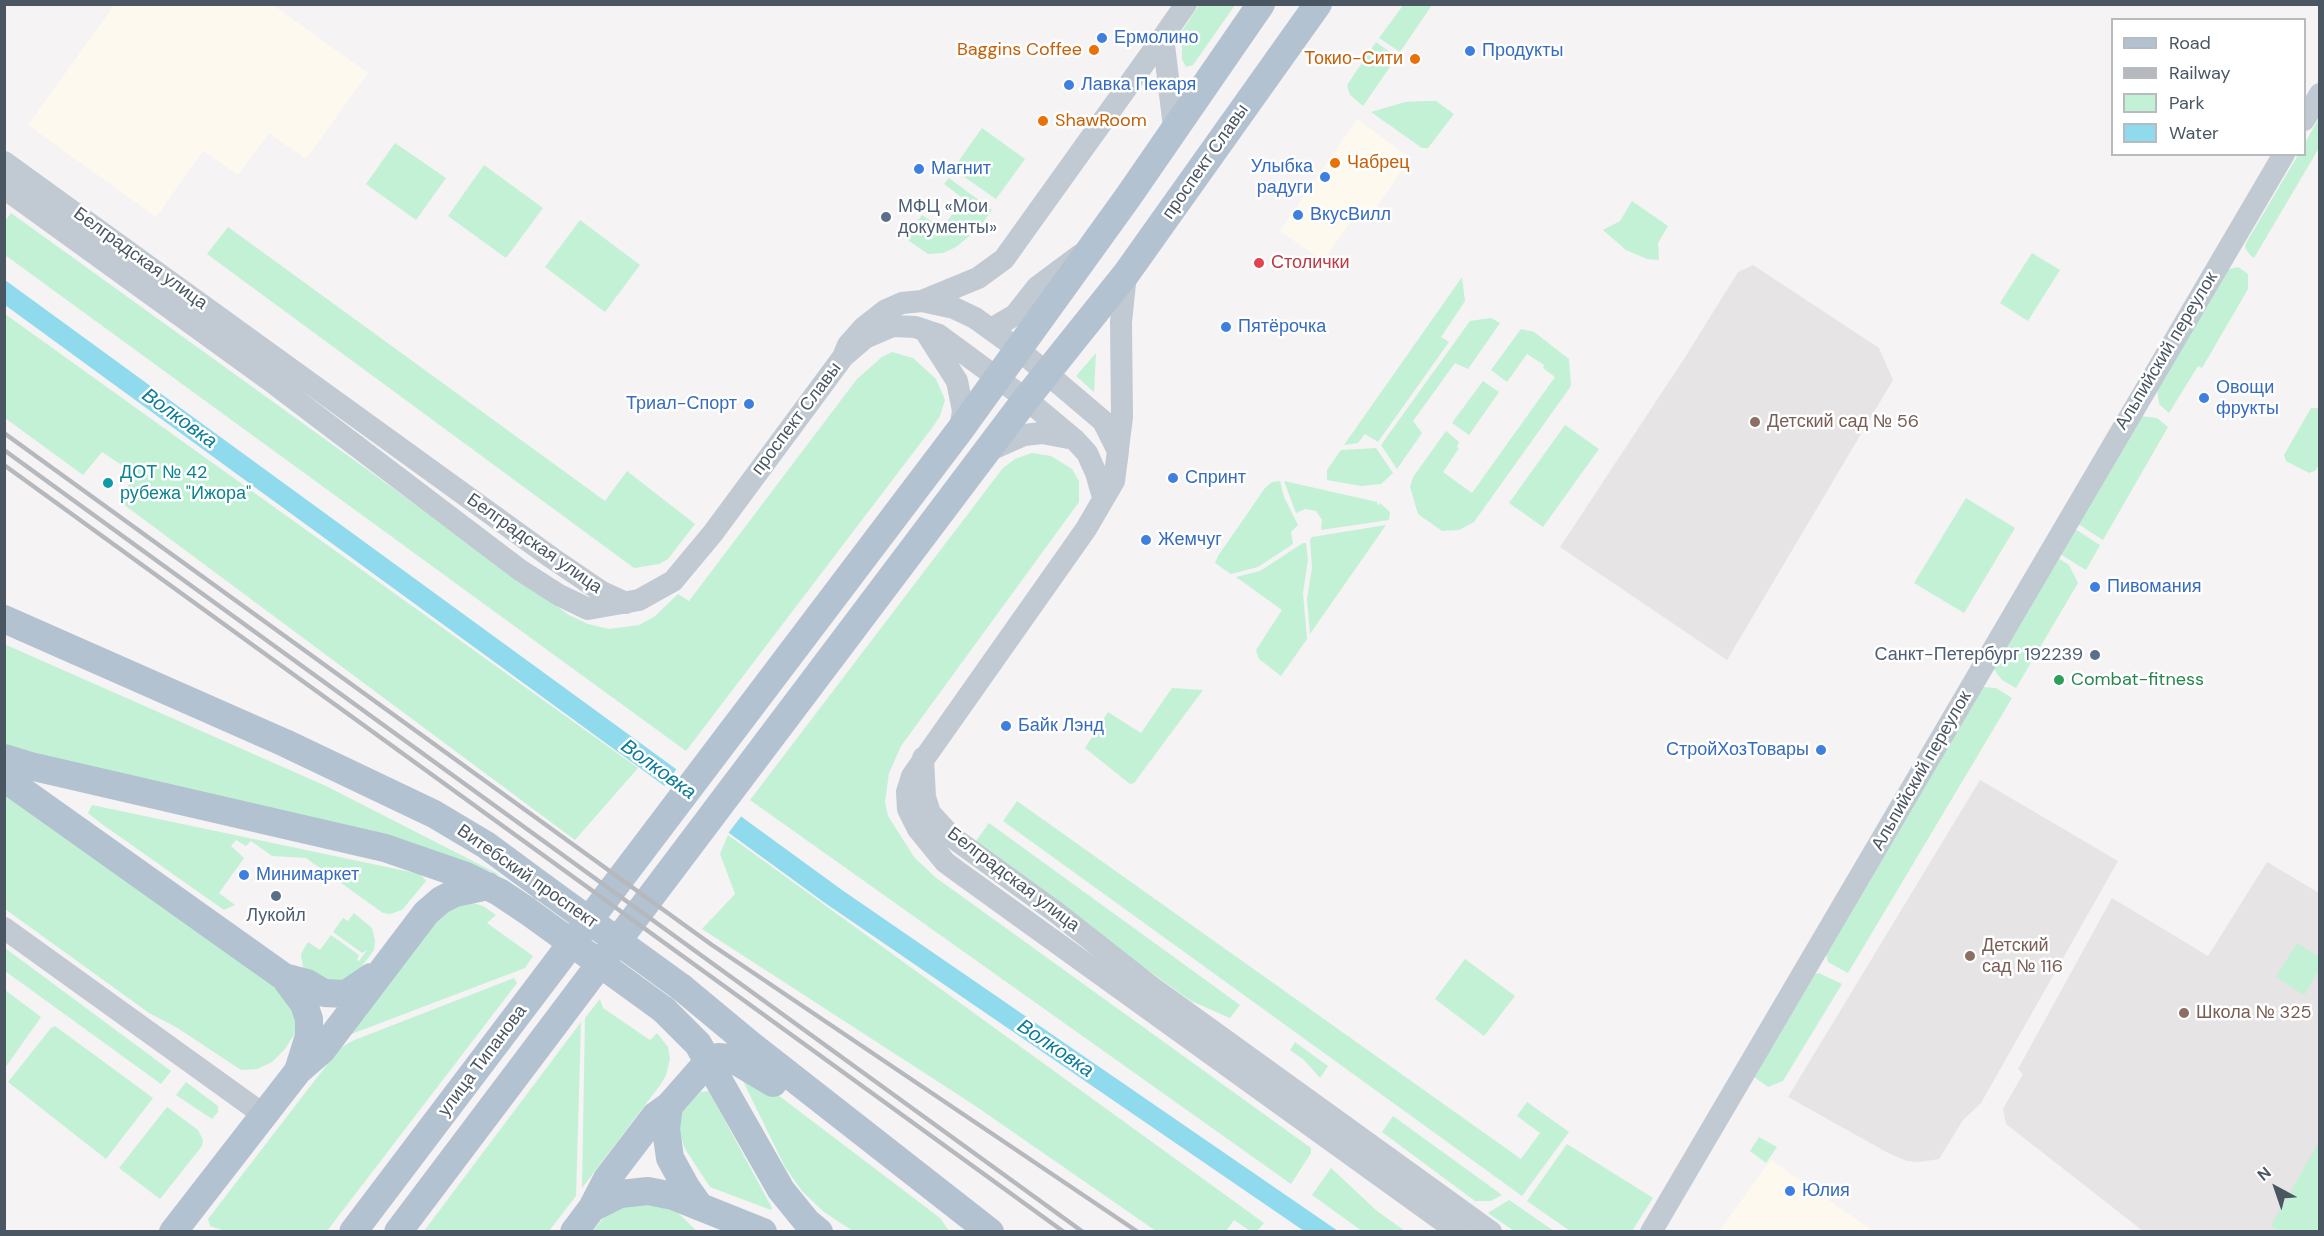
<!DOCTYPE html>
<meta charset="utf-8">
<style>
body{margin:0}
#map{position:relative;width:2324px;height:1236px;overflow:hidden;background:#f5f3f3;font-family:"DM Sans",sans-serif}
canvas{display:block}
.frame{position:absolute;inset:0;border:6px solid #4a5661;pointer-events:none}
.legend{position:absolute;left:2111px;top:18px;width:195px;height:138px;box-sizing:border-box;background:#fff;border:2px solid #b7bbc0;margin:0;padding:8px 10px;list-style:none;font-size:18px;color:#4a5661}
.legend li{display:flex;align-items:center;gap:12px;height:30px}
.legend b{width:30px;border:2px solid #b7bbc0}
.north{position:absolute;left:2246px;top:1158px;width:60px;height:60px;-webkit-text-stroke:4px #fff;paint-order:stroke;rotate:320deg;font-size:16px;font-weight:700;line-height:24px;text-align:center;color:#4a5661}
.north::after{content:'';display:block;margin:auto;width:21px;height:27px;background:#4a5661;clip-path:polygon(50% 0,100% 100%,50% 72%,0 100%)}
</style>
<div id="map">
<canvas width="2324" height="1236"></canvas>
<div class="frame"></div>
<ul class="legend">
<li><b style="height:8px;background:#b3c2d1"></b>Road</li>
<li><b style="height:8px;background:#b5b8bd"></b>Railway</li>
<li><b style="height:16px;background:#c3f1d5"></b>Park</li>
<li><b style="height:16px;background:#90daee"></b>Water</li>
</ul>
<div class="north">N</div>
</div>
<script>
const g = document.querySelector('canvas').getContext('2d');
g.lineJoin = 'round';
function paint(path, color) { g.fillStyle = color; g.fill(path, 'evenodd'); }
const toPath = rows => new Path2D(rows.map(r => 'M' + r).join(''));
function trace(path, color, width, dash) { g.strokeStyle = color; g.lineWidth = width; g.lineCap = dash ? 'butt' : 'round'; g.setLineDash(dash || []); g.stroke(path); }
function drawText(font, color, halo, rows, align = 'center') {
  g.font = font + ' "DM Sans",sans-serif'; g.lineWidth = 5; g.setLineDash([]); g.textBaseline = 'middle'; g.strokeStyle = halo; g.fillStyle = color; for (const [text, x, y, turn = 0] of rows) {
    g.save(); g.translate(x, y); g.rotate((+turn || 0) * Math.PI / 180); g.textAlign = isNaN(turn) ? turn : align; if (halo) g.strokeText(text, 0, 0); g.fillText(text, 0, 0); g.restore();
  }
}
paint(toPath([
 [115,4,273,5,368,73,306,159,269,133,238,175,203,151,156,217,28,125],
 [1357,119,1410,158,1370,217,1359,210,1323,261,1280,231],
 [1771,1160,1873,1231,1719,1231]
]), '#fdf9ef');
paint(toPath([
 [1753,265,1879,348,1893,380,1727,660,1560,547,1684,359,1738,272],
 [1980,780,2118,861,1981,1103,1963,1120,1939,1159,1919,1162,1907,1161,1890,1154,1788,1097],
 [2267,862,2319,893,2319,1231,2143,1231,2006,1124,2003,1109,2023,1074,2018,1069,2112,898,2208,956]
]), '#e6e4e5');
paint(toPath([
 [1404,4,1432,5,1400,52,1379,38],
 [1199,5,1235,5,1193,65,1186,67,1182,59,1182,31],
 [1376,42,1397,57,1363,106,1350,95,1347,85],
 [1425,101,1436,101,1454,114,1428,148,1422,148,1371,112,1405,102],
 [2319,118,2319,148,2254,258,2251,256,2245,248,2246,243,2298,155,2304,154,2305,143],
 [982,128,1025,159,996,199,953,169],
 [395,143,446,178,416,220,366,184],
 [484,165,543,208,506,258,448,216],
 [949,178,992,210,978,229,956,247,943,253,928,254,905,238,922,215,942,228,964,199,944,184],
 [1632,201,1668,226,1658,243,1659,260,1647,259,1626,250,1603,230,1620,221],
 [11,213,569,615,588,624,609,629,639,625,654,617,678,594,689,601,857,379,882,357,892,352,913,358,936,379,945,400,940,416,932,428,686,751,5,255,5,221],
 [580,220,640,265,605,312,545,267],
 [228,227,605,501,627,471,695,524,668,559,659,564,634,568,207,254],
 [2032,253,2060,270,2028,321,2000,303],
 [2238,267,2248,274,2248,289,2202,368,2198,366,2169,413,2159,404,2157,388,2226,270],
 [1462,277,1465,301,1441,337,1449,342,1378,442,1365,434,1358,443,1344,445],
 [5,314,638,768,575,840,119,501,135,474,102,452,83,475,5,418],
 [1491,318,1500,323,1468,369,1455,363,1413,421,1422,433,1397,469,1381,445,1470,321],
 [1521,329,1534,332,1569,359,1571,386,1474,522,1459,530,1442,531,1418,514,1410,487,1413,477,1446,431,1459,442,1457,447,1459,448,1443,472,1472,493,1555,377,1543,368,1544,365,1527,354,1507,382,1491,370],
 [1096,353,1094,392,1076,376],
 [1483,381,1499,392,1469,435,1452,423],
 [2311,408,2319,408,2320,463,2315,471,2309,473,2286,461,2284,455],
 [2140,416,2157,418,2168,427,2103,540,2078,524],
 [1565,425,1599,449,1543,527,1509,503],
 [1376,448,1393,473,1381,484,1361,486,1327,480,1327,470,1341,450],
 [1032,453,1051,456,1072,469,1079,481,1079,502,901,746,889,773,885,802,888,816,914,857,935,877,1311,1148,1311,1153,1291,1184,750,800,1003,468,1015,459],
 [1280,481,1284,497,1298,525,1291,532,1293,544,1258,567,1231,574,1215,563,1218,556,1265,488,1272,482],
 [1284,481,1377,502,1378,506,1380,503,1390,512,1389,520,1321,530,1322,520,1316,511,1305,509,1296,513],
 [1966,498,2015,528,1964,613,1914,583],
 [1386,525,1310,634,1307,599,1312,568,1310,540,1312,537],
 [2075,529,2100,545,2086,570,2060,554],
 [1303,543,1306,543,1308,560,1303,593,1307,639,1281,676,1259,659,1256,650,1282,610,1236,577,1260,571],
 [2058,558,2069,565,2078,583,2016,688,2002,680,1993,668],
 [4,644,326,786,502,876,426,848,5,746],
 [1982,687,1996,688,2012,698,1848,973,1828,962,1826,954],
 [1172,688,1203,690,1134,783,1130,784,1085,748,1108,712,1141,733],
 [5,792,293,1001,297,1030,285,1049,272,1062,257,1069,241,1070,176,1027,149,1013,5,909],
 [1017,801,1521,1159,1540,1133,1517,1116,1527,1102,1569,1132,1522,1196,1003,821],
 [92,805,420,874,426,881,402,910,390,914,383,913,306,858,272,856,251,841,246,846,236,840,231,846,244,858,219,893,235,905,224,910,99,822,88,813],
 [989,823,1240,1005,1230,1018,1191,1001,973,845],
 [728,835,1264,1223,1257,1231,1250,1231,1234,1220,1226,1231,1156,1231,974,1105,702,929,735,894,720,854],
 [469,902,483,906,496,915,487,923,533,956,525,968,349,1035,437,919,446,910],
 [354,913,372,928,375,941,374,950,356,974,347,980,332,984,307,970,303,967,301,954,308,942,320,950,331,935,359,955,357,960,359,961,367,950,362,953,333,932,343,918,348,921],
 [2297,943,2319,957,2319,970,2304,995,2276,977],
 [5,948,171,1071,161,1084,5,971],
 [1465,959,1515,996,1484,1036,1435,999],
 [1819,973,1842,984,1783,1081,1768,1087,1754,1077,1815,974],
 [514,978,517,983,327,1231,225,1231,210,1226,208,1219,339,1049,352,1041],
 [5,990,41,1017,5,1068],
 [600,999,603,1008,650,1040,657,1033,668,1047,670,1059,666,1075,661,1084,582,1188,585,1018],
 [581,1022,576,1196,549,1231,424,1231],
 [55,1026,153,1098,106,1159,8,1082,51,1028],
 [1295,1042,1328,1066,1320,1078,1304,1060,1290,1050],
 [745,1070,940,1218,949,1231,853,1231,824,1212,802,1191,785,1167,740,1075],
 [186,1082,218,1106,218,1112,212,1119,176,1095],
 [709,1091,772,1208,771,1210,710,1187,685,1149,680,1134,680,1115,700,1092],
 [167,1107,198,1130,203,1140,202,1146,160,1199,119,1168],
 [1393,1116,1502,1195,1491,1201,1475,1201,1382,1132],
 [1759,1137,1777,1147,1766,1163,1750,1151],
 [2319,1142,2319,1231,2280,1231,2271,1226],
 [1567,1144,1653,1198,1632,1231,1570,1231,1527,1201],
 [1331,1168,1377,1211,1405,1231,1362,1231,1312,1195],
 [1509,1200,1554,1231,1514,1231,1488,1213],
 [646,1202,677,1212,697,1231,592,1232,612,1207]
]), '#c3f1d5');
paint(toPath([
 [5,280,842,890,1338,1231,1304,1231,825,903,5,305]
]), '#90daee');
paint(toPath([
 [678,767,743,814,726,836,662,789]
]), '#f5f3f3');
trace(toPath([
 [2304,120,2320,94],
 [1174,127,1163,37,1186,4],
 [4,162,552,558,602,592,626,603],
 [4,188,268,379,520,570,559,595,588,609,639,600,673,581,713,533,843,357,865,338,893,326,915,327,939,335,1026,399,1075,440,1087,453,1096,473,1103,497],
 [922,301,978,278,1004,259,1163,37],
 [991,329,1015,315,1037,287,1080,255],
 [925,331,957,381,963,411,960,430],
 [843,357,848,345,863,328,886,310,902,303,922,301,954,308,975,318,1018,349,1103,421,1118,451,1114,481,1086,529,912,776,907,792,908,809,918,829,945,862,957,871,1458,1232],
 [1118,449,1122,417,1121,322,1126,274],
 [988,451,1024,435,1042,433,1074,439],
 [923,758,925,797,930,813,952,837,1057,913,1150,986,1491,1232],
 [4,928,264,1115],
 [1651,1232,2284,154]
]), '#c1cad2', 22);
trace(toPath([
 [4,619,285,743,434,814,486,845,543,887],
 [4,758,30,766,385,848,466,876,499,892,526,910],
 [4,778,284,977,307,983,324,993,346,994,371,977],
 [284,977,304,1004,309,1019,309,1036,298,1071],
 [681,987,751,1045,990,1232],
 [664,1010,698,1044,781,1190,807,1222,819,1232],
 [669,1106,666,1129,670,1158,686,1187,700,1207],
 [592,1208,620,1194,648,1191,673,1196,763,1232],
 [173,1232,298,1071,322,1050,426,913,441,900,455,893,488,886],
 [353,1232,960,430,1128,197,1261,4],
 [398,1232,1026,399,1126,274,1318,4],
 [574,1232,592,1208,607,1179,655,1116,669,1106,705,1065,718,1057,731,1058,773,1083]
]), '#b3c2d1', 28);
trace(toPath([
 [4,433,712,945,1138,1232],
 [4,450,1083,1232],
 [4,465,1064,1232]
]), '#b5b8bd', 4.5);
trace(toPath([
 [543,887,681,987],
 [526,910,664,1010]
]), '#b3c2d1', 28);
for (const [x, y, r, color] of [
 [1102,38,6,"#3f7fe0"],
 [1094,50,6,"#e8710a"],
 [1470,51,6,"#3f7fe0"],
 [1415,59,6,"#e8710a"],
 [1069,85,6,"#3f7fe0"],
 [1043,121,6,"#e8710a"],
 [1335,163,6,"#e8710a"],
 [919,169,6,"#3f7fe0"],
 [1325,177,6,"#3f7fe0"],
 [1298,215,6,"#3f7fe0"],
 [886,217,6,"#5c6f8a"],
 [1259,263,6,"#e0444e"],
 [1226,327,6,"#3f7fe0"],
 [2204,398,6,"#3f7fe0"],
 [749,404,6,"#3f7fe0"],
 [1755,422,6,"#8d6e63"],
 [1173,478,6,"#3f7fe0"],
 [108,483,6,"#0f9aa8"],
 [1146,540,6,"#3f7fe0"],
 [2095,587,6,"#3f7fe0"],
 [2095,655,6,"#5c6f8a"],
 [2059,680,6,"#2e9e5b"],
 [1006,726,6,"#3f7fe0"],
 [1821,750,6,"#3f7fe0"],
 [244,875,6,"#3f7fe0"],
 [276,896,6,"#5c6f8a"],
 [1970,956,6,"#8d6e63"],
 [2184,1013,6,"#8d6e63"],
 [1790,1191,6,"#3f7fe0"]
]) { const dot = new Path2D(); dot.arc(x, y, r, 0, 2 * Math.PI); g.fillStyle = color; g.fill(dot); trace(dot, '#fff', 2); }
drawText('18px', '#366cbe', '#fff', [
 ["Ермолино",1114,38],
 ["Продукты",1482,51],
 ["Лавка Пекаря",1081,85],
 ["Улыбка",1313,167,"right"],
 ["радуги",1313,188,"right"],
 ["Магнит",931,169],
 ["ВкусВилл",1310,215],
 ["Пятёрочка",1238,327],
 ["Овощи",2216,388],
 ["фрукты",2216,409],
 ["Триал-Спорт",737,404,"right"],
 ["Спринт",1185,478],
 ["Жемчуг",1158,540],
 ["Пивомания",2107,587],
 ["Байк Лэнд",1018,726],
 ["СтройХозТовары",1809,750,"right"],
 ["Минимаркет",256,875],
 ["Юлия",1802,1191]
], 'left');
drawText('18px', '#c56008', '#fff', [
 ["Baggins Coffee",1082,50],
 ["Токио-Сити",1403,59],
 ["ShawRoom",1055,121,"left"],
 ["Чабрец",1347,163,"left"]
], 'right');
drawText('18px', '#4a5661', '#fff', [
 ["проспект Славы",1206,162,-55],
 ["Белградская улица",140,259,36],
 ["Альпийский переулок",2167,351,-59],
 ["проспект Славы",797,419,-53],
 ["Белградская улица",534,544,35],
 ["Альпийский переулок",1922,771,-60],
 ["Витебский проспект",527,877,35],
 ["Белградская улица",1013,880,37],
 ["улица Типанова",483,1061,-53]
]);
drawText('18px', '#4e5e75', '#fff', [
 ["МФЦ «Мои",898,207],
 ["документы»",898,228],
 ["Санкт-Петербург 192239",2083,655,"right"],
 ["Лукойл",276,916,"center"]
], 'left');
drawText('18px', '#be3a42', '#fff', [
 ["Столички",1271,263]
], 'left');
drawText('18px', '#785e54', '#fff', [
 ["Детский сад № 56",1767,422],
 ["Детский",1982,946],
 ["сад № 116",1982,967],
 ["Школа № 325",2196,1013]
], 'left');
drawText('18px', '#0d838f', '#fff', [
 ["ДОТ № 42",120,473],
 ["рубежа \"Ижора\"",120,494]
], 'left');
drawText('18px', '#27864d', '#fff', [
 ["Combat-fitness",2071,680]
], 'left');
drawText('italic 20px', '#0c7c9b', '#fff', [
 ["Волковка",179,419,36],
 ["Волковка",658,770,36],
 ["Волковка",1055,1049,34]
]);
</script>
